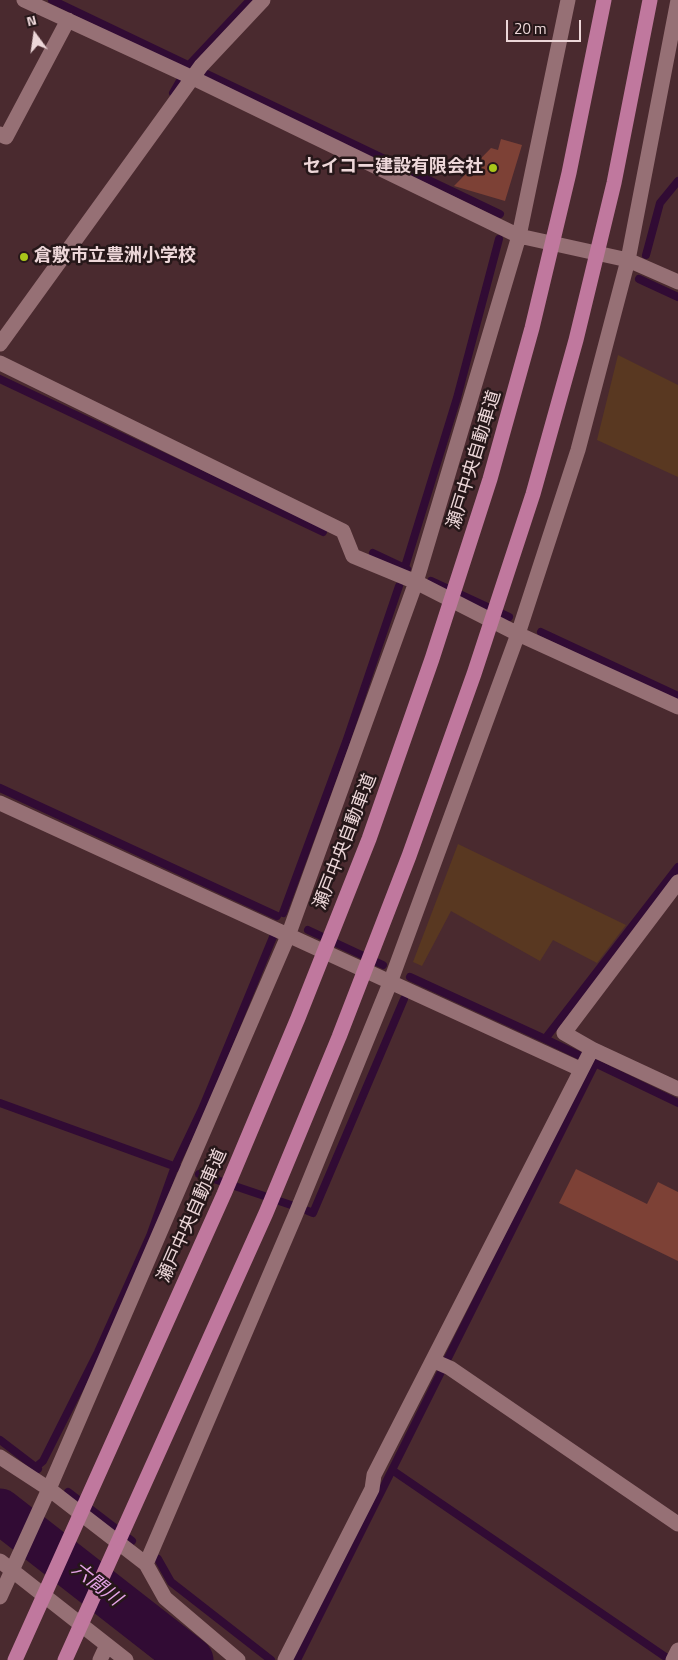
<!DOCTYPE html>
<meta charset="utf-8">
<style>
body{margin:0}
#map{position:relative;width:678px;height:1660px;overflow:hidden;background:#4a2a2f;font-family:"Titillium Web",sans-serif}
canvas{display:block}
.north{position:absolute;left:10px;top:10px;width:50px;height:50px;-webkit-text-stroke:4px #261719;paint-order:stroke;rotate:346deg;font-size:14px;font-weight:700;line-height:20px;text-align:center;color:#edd7d9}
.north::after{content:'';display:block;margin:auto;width:18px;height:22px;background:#edd7d9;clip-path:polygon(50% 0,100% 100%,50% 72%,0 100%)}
.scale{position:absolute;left:506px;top:20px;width:75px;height:22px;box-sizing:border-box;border:2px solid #edd7d9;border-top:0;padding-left:6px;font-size:15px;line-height:18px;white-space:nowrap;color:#edd7d9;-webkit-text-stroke:4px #261719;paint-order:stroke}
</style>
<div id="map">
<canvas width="678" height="1660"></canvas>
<div class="north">N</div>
<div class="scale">20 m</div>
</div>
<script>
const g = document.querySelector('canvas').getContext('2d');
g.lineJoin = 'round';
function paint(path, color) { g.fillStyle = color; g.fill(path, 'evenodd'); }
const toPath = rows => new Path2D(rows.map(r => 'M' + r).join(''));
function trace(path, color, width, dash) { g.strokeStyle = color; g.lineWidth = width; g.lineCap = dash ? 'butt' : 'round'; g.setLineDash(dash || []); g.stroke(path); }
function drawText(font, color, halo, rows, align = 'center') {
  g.font = font + ' "Titillium Web","Noto Sans JP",sans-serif'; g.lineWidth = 5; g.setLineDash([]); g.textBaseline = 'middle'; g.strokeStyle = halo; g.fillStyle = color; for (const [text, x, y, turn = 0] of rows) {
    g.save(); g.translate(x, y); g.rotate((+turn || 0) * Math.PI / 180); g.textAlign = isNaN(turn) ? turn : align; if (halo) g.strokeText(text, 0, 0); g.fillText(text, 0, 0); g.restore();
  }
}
paint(toPath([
 [618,355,678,385,678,477,597,440],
 [458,844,626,925,597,963,553,940,540,961,451,911,422,966,413,962]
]), '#593821');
paint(toPath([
 [127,1590,210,1660,155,1660,110,1624]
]), '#310b34');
trace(toPath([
 [52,0,500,214],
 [173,93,189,65,250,0],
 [646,255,660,203,678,181],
 [639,279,678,297],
 [0,379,323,532],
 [373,553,407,569],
 [404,570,457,398,499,239],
 [431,581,509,617],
 [541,632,678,696],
 [0,788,277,916],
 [283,913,346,742,399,586],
 [308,930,383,965],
 [410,977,545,1039,678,1103],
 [545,1039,678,867],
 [0,1103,179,1168],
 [199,1174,291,1205],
 [308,1211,313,1213,404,999],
 [0,1440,38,1469],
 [36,1467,43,1461,98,1352,150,1236,175,1166,202,1109,273,937],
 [392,1470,670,1660],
 [68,1492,132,1541],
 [158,1559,171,1582,271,1660],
 [297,1660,595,1064]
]), '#310b34', 8);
trace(toPath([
 [0,1511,191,1660]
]), '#310b34', 45);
paint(toPath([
 [501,139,522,145,505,201,454,186,491,148,498,150],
 [576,1169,647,1204,658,1182,678,1192,678,1261,559,1203]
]), '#7d4136');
trace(toPath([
 [24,0,193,78,519,236,628,260,678,282],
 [0,134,6,137,68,20],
 [0,344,201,66,263,0],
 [0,363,343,531,353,556,416,582,518,634,678,707],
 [0,803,580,1069],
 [678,882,564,1033,592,1049,678,1089],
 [434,1361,450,1368,678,1524],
 [0,1457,49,1489,146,1564,165,1598,238,1660],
 [0,1561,126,1660],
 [146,1564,295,1216,390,983,518,634,578,450,628,260,678,0],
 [0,1597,49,1489,288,936,416,582,519,236,568,0],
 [100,1660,107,1645],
 [285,1660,372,1489,374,1475,592,1049],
 [673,1660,678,1650]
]), '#967075', 15);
trace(toPath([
 [15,1660,224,1194,298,1018,369,839,432,659,490,479,532,328,569,173,604,0],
 [65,1660,266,1213,339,1037,409,856,474,674,533,494,576,340,614,183,650,0]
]), '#c0789e', 15);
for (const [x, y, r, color] of [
 [493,168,5,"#a9c71a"],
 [24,257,5,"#a9c71a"]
]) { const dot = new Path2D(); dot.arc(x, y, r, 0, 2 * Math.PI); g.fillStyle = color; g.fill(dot); trace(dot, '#261719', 2); }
drawText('bold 18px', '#edd7d9', '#261719', [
 ["セイコー建設有限会社",483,168],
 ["倉敷市立豊洲小学校",34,257,"left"]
], 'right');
drawText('18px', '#edd7d9', '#261719', [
 ["瀬戸中央自動車道",475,460,-73],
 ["瀬戸中央自動車道",346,842,-69],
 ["瀬戸中央自動車道",193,1216,-66]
]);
drawText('italic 19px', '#e5a4e7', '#261719', [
 ["六間川",96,1585,38]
]);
</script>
